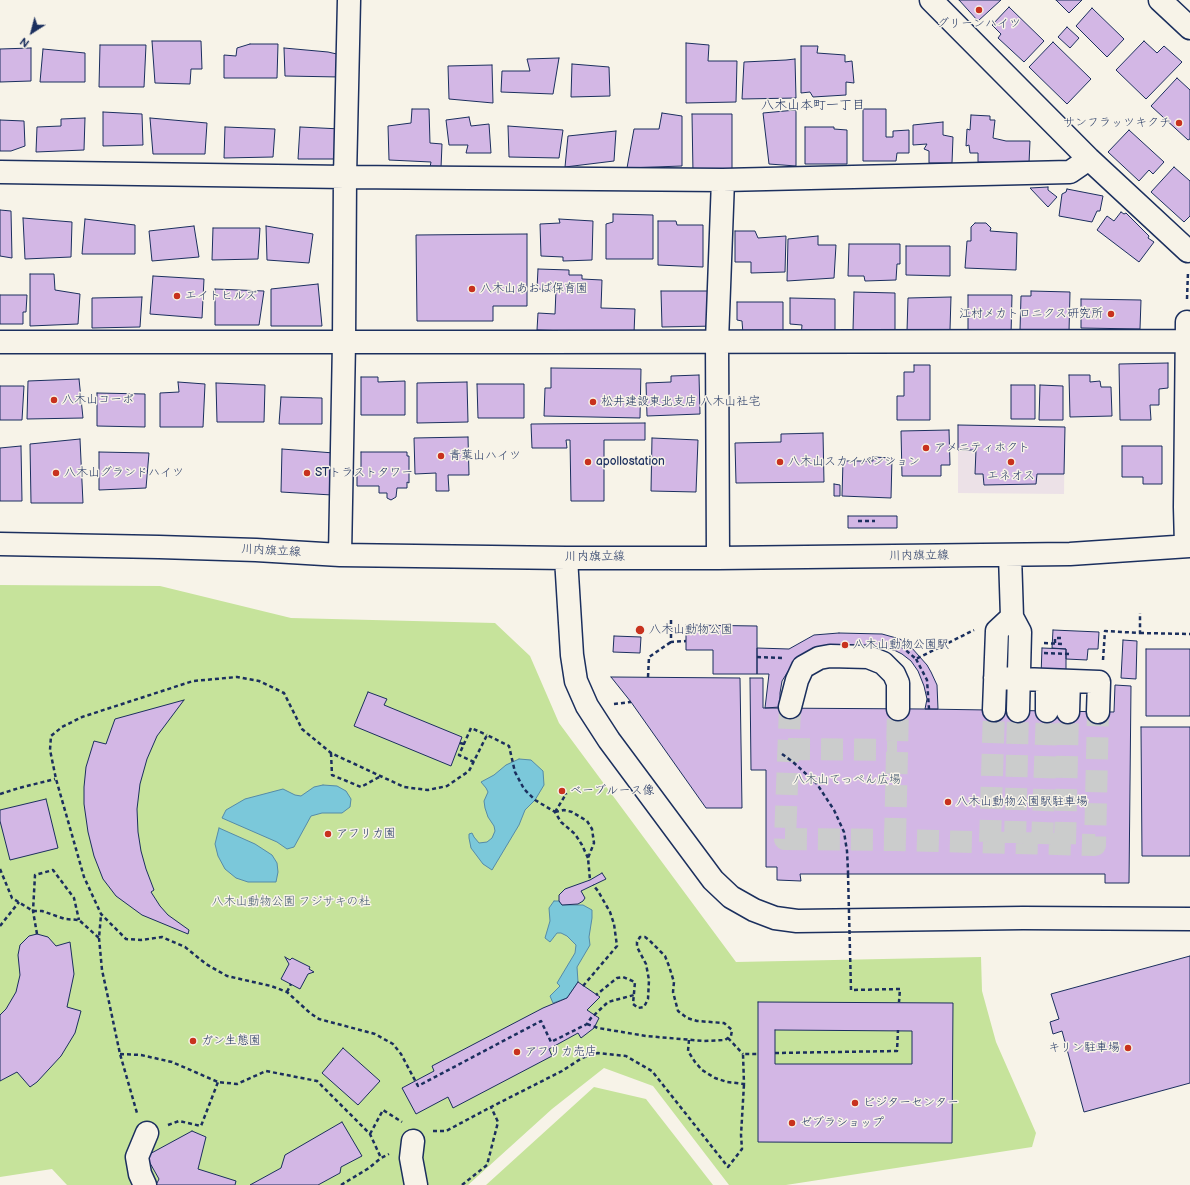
<!DOCTYPE html>
<meta charset="utf-8">
<style>
body{margin:0}
#map{position:relative;width:1190px;height:1185px;overflow:hidden;background:#f7f3e8;font-family:"Balsamiq Sans",sans-serif}
canvas{display:block}
.north{position:absolute;left:12px;top:12px;width:40px;height:40px;-webkit-text-stroke:3px #f7f3e8;paint-order:stroke;rotate:216deg;font-size:11px;font-weight:700;line-height:16px;text-align:center;color:#1b2f5e}
.north::after{content:'';display:block;margin:auto;width:14px;height:18px;background:#1b2f5e;clip-path:polygon(50% 0,100% 100%,50% 72%,0 100%)}
</style>
<div id="map">
<canvas width="1190" height="1185"></canvas>
<div class="north">N</div>
</div>
<script>
const g = document.querySelector('canvas').getContext('2d');
g.lineJoin = 'round';
function paint(path, color) { g.fillStyle = color; g.fill(path, 'evenodd'); }
const toPath = rows => new Path2D(rows.map(r => 'M' + r).join(''));
function trace(path, color, width, dash) { g.strokeStyle = color; g.lineWidth = width; g.lineCap = dash ? 'butt' : 'round'; g.setLineDash(dash || []); g.stroke(path); }
function drawText(font, color, halo, rows, align = 'center') {
  g.font = font + ' "Balsamiq Sans","Klee One",sans-serif'; g.lineWidth = 3; g.setLineDash([]); g.textBaseline = 'middle'; g.strokeStyle = halo; g.fillStyle = color; for (const [text, x, y, turn = 0] of rows) {
    g.save(); g.translate(x, y); g.rotate((+turn || 0) * Math.PI / 180); g.textAlign = isNaN(turn) ? turn : align; if (halo) g.strokeText(text, 0, 0); g.fillText(text, 0, 0); g.restore();
  }
}
paint(toPath([
 [958,425,1065,427,1064,494,958,493]
]), '#ece1e7');
paint(toPath([
 [0,585,160,586,291,618,495,623,530,656,559,723,736,962,981,957,982,991,996,1042,1036,1133,1032,1147,786,1185,729,1185,653,1086,604,1068,552,1109,468,1185,67,1185,52,1169,0,1177],
 [594,1087,646,1099,713,1185,486,1185]
]), '#c6e39b');
const water = toPath([
 [519,759,531,760,543,771,544,785,535,800,525,810,519,825,492,870,483,864,471,848,469,838,469,834,472,833,474,837,479,843,487,842,492,838,495,831,494,826,488,817,485,808,484,801,488,792,486,788,481,782,494,775,506,765,519,759],
 [323,785,337,786,346,791,351,799,350,807,342,813,322,813,311,816,294,847,287,849,277,842,222,818,226,810,245,799,283,789,295,795,301,796,314,787,323,785],
 [219,828,255,844,272,855,277,863,278,872,276,882,248,882,236,878,225,869,218,856,215,844,219,828],
 [554,901,559,901,562,905,583,905,592,910,592,918,589,937,590,945,577,967,578,982,567,998,553,1003,550,996,560,986,557,983,575,953,576,945,567,936,561,933,557,933,550,942,545,938,550,921,549,908,554,901]
]);
paint(water, '#7bc8da');
trace(water, '#558ba8', 1);
const building = toPath([
 [959,0,1001,0,978,21,959,0],
 [1056,0,1082,0,1069,13,1056,0],
 [1009,7,1044,41,1024,62,998,38,1001,34,992,25,1009,7],
 [1092,8,1124,39,1107,57,1076,26,1092,8],
 [1067,27,1079,38,1070,48,1058,37,1067,27],
 [152,41,201,41,202,69,191,69,190,84,155,83,152,41],
 [1144,41,1157,53,1164,46,1182,62,1146,99,1116,70,1144,41],
 [1053,42,1091,79,1067,104,1029,67,1053,42],
 [686,43,709,45,708,61,737,61,736,102,686,103,686,43],
 [250,44,278,44,277,78,224,78,224,55,236,56,237,48,250,44],
 [100,45,146,45,144,87,99,87,100,45],
 [801,46,818,46,817,53,845,55,845,62,852,61,854,83,846,82,846,95,813,97,810,92,801,93,801,46],
 [31,48,31,81,0,82,0,49,31,48],
 [284,48,328,52,341,55,340,77,285,76,284,48],
 [43,49,85,53,85,82,40,82,43,49],
 [559,58,553,94,501,92,502,71,530,71,527,59,559,58],
 [795,59,796,98,742,99,744,62,786,60,795,59],
 [572,64,609,67,610,96,571,97,572,64],
 [492,65,493,103,449,99,448,66,492,65],
 [1177,78,1190,90,1190,139,1188,140,1151,106,1177,78],
 [412,109,429,109,430,143,442,144,441,168,430,167,431,162,389,160,388,126,411,123,412,109],
 [863,109,886,109,886,137,893,137,893,131,909,130,909,153,897,153,896,161,863,161,863,109],
 [796,110,796,166,769,164,763,113,796,110],
 [103,112,142,114,143,145,103,146,103,112],
 [662,113,682,116,682,166,627,168,634,129,659,129,662,113],
 [692,114,732,114,732,173,693,173,692,114],
 [971,115,990,116,990,120,995,120,993,138,1006,141,1030,141,1029,163,978,162,978,153,970,153,969,145,966,146,967,129,970,130,971,115],
 [469,117,471,126,489,124,491,153,466,153,468,145,449,145,446,120,469,117],
 [85,118,84,150,36,152,37,127,61,126,61,119,85,118],
 [150,118,207,123,205,154,153,154,150,118],
 [0,120,24,121,25,146,11,151,0,151,0,120],
 [943,122,943,135,953,137,952,163,929,163,929,151,924,149,927,144,913,145,913,125,943,122],
 [508,126,563,130,559,158,509,157,508,126],
 [225,127,275,129,273,157,224,158,225,127],
 [300,127,341,129,339,159,298,159,300,127],
 [805,127,834,127,834,129,847,130,847,164,805,164,805,127],
 [1129,130,1164,162,1153,174,1149,170,1139,181,1108,152,1129,130],
 [616,131,614,161,565,167,568,136,616,131],
 [1174,167,1190,181,1190,216,1184,222,1151,192,1174,167],
 [1048,187,1048,190,1057,197,1048,207,1030,188,1048,187],
 [1067,189,1103,196,1100,211,1097,211,1092,222,1059,216,1062,194,1066,192,1067,189],
 [0,210,11,211,12,258,0,256,0,210],
 [1121,212,1124,214,1126,213,1149,236,1148,238,1154,242,1139,262,1097,230,1107,216,1114,221,1121,212],
 [613,214,653,215,653,259,606,259,606,224,613,222,613,214],
 [23,218,72,222,71,257,25,259,23,218],
 [85,219,135,225,135,254,82,254,85,219],
 [559,219,593,221,592,260,563,261,563,257,541,256,540,224,560,223,559,219],
 [658,221,676,221,677,225,703,225,703,267,658,265,658,221],
 [975,223,986,223,991,228,990,231,1017,233,1016,270,965,268,967,241,971,241,971,227,975,223],
 [194,226,199,257,152,261,149,231,194,226],
 [266,226,313,234,309,263,267,260,266,226],
 [213,228,260,228,258,259,212,260,213,228],
 [735,231,755,231,758,238,786,236,785,272,751,273,751,262,735,262,735,231],
 [527,234,527,306,493,306,493,321,417,321,416,235,527,234],
 [818,236,818,245,836,245,834,278,787,281,788,239,818,236],
 [849,244,900,244,900,264,897,264,896,280,865,281,864,276,848,276,849,244],
 [906,246,950,246,950,276,906,275,906,246],
 [538,269,569,270,569,275,582,275,582,279,602,280,601,308,635,309,634,333,537,330,538,313,555,314,556,290,537,289,538,269],
 [30,274,54,274,55,290,80,294,78,324,30,326,30,274],
 [153,276,204,279,202,318,150,314,153,276],
 [318,284,322,326,271,326,271,289,318,284],
 [215,289,264,291,259,325,215,325,215,289],
 [661,291,715,291,716,326,662,327,661,291],
 [1031,291,1070,292,1069,332,1020,330,1021,296,1031,296,1031,291],
 [854,292,895,293,895,330,853,330,854,292],
 [0,295,27,295,26,312,23,312,23,324,0,324,0,295],
 [968,295,1012,295,1011,335,968,335,968,295],
 [142,297,140,327,92,328,92,298,142,297],
 [951,297,950,330,907,331,908,298,951,297],
 [790,298,835,299,835,337,801,337,802,325,790,324,790,298],
 [1081,299,1141,300,1140,329,1081,328,1081,299],
 [737,302,783,302,783,333,743,334,742,321,737,320,737,302],
 [1168,363,1168,388,1159,389,1159,405,1150,405,1151,420,1120,420,1119,364,1168,363],
 [914,365,930,365,930,420,897,420,897,396,904,396,904,372,914,372,914,365],
 [551,368,641,369,640,418,544,416,545,388,551,388,551,368],
 [699,375,700,414,647,416,646,383,671,382,671,376,699,375],
 [1069,375,1090,375,1090,382,1100,381,1101,387,1111,387,1112,416,1070,417,1069,375],
 [361,377,378,377,378,382,405,381,405,415,361,415,361,377],
 [79,379,83,418,27,419,28,381,79,379],
 [178,382,205,384,203,427,160,427,160,393,179,392,178,382],
 [467,382,468,422,417,423,417,383,467,382],
 [216,383,265,385,264,422,217,422,216,383],
 [477,384,524,384,524,418,478,418,477,384],
 [1011,385,1035,385,1035,419,1011,419,1011,385],
 [1040,385,1063,386,1063,420,1039,420,1040,385],
 [0,386,24,386,22,420,0,420,0,386],
 [97,393,145,394,145,427,97,426,97,393],
 [281,397,322,398,322,424,279,424,281,397],
 [645,423,645,440,604,440,604,501,571,501,570,440,566,440,567,448,532,448,531,424,645,423],
 [958,425,1065,427,1064,474,1037,474,1036,484,984,485,983,474,975,474,976,450,958,450,958,425],
 [949,430,950,465,941,465,941,476,902,476,901,431,949,430],
 [823,433,824,482,736,483,735,443,781,442,781,434,823,433],
 [468,437,469,475,448,475,449,491,436,491,436,473,415,474,414,438,468,437],
 [652,438,698,440,696,492,651,491,652,438],
 [80,439,83,503,31,503,30,444,80,439],
 [21,446,22,501,0,501,0,448,21,446],
 [1122,446,1162,446,1162,484,1143,484,1143,477,1122,477,1122,446],
 [282,449,334,453,332,495,281,492,282,449],
 [99,452,149,453,146,488,99,490,99,452],
 [361,452,407,452,407,456,409,456,409,483,407,482,407,488,397,488,396,497,391,500,387,498,387,493,379,493,379,486,357,486,357,472,361,472,361,452],
 [873,457,892,458,891,498,842,496,843,461,873,461,873,457],
 [834,484,840,485,840,496,834,496,834,484],
 [848,516,897,516,897,528,848,528,848,516],
 [686,625,757,626,757,674,713,674,713,650,686,650,686,625],
 [1053,630,1099,632,1098,649,1088,649,1087,660,1066,659,1066,649,1052,648,1053,630],
 [839,633,882,634,900,639,911,647,927,665,931,672,937,685,938,709,925,709,927,699,924,686,918,671,911,661,902,654,894,650,878,647,839,646,792,665,782,681,780,693,780,707,765,708,769,674,757,674,757,648,789,649,814,635,839,633],
 [614,636,641,637,640,653,613,652,614,636],
 [1123,640,1137,641,1136,679,1121,678,1123,640],
 [1042,648,1066,649,1066,676,1041,676,1042,648],
 [1146,649,1190,649,1190,716,1146,716,1146,649],
 [611,677,740,678,742,808,706,808,631,702,611,677],
 [750,678,763,678,763,708,765,708,925,709,1114,712,1115,685,1131,686,1129,883,1105,883,1105,874,800,874,801,881,777,880,777,867,766,867,766,770,751,770,750,678],
 [368,692,387,699,384,705,462,737,451,766,354,726,368,692],
 [184,700,157,736,147,759,140,784,137,809,138,832,141,851,146,869,154,890,151,892,160,906,168,915,189,930,188,934,142,915,116,896,103,879,94,856,88,832,84,804,84,787,86,767,94,741,106,744,115,719,184,700],
 [1141,727,1190,727,1190,856,1142,856,1141,727],
 [46,799,58,848,10,860,0,821,0,810,46,799],
 [602,873,606,879,581,891,585,898,583,901,578,904,562,905,559,901,559,895,565,889,590,880,602,873],
 [37,934,48,937,56,946,70,942,74,974,67,1007,81,1011,75,1033,61,1056,37,1082,30,1087,17,1072,0,1081,0,1015,6,1009,16,992,20,975,18,955,20,945,29,936,37,934],
 [1190,956,1190,1083,1084,1112,1062,1031,1053,1034,1050,1022,1059,1019,1051,994,1190,956],
 [285,957,290,960,292,958,310,967,309,969,314,972,308,974,300,989,281,979,289,964,285,957],
 [578,982,600,997,587,1010,599,1018,594,1028,581,1038,578,1033,549,1049,552,1056,453,1108,448,1097,416,1114,402,1088,434,1071,432,1066,543,1008,567,998,578,982],
 [758,1002,953,1003,952,1143,758,1142,758,1002],
 [775,1030,912,1031,912,1064,775,1064,775,1030],
 [343,1048,380,1081,358,1105,322,1073,343,1048],
 [342,1122,362,1156,341,1167,340,1173,318,1185,250,1185,281,1168,285,1155,342,1122],
 [192,1131,206,1137,198,1169,236,1181,235,1185,156,1185,159,1179,146,1156,192,1131]
]);
paint(building, '#d3b7e5');
trace(building, '#1b2f5e', 1);
trace(toPath([
 [790,707,785,839,895,840,1095,845,1098,712],
 [788,749,897,750],
 [895,840,898,709],
 [990,842,994,710],
 [1015,843,1018,711],
 [1042,844,1047,711],
 [1065,844,1068,712]
]), '#cbcccc', 22, [22, 11]);
const minor = toPath([
 [931,0,1089,159,1188,251,1190,249],
 [1160,0,1190,28],
 [0,172,345,177,723,180,1070,172,1089,159],
 [0,342,541,342,1187,341],
 [0,544,159,547,256,550,340,555,566,558,718,558,1070,554,1190,546],
 [1186,546,1185,507,1187,322],
 [340,555,344,342,345,177,349,0],
 [1010,555,1012,617,1020,632,1018,711],
 [566,558,572,655,576,681,587,706,609,740,713,880,731,897,754,910,775,918,797,921,1023,918,1190,919],
 [718,558,717,341,723,180],
 [995,678,1099,682,1098,712],
 [790,707,797,680,803,667,819,658,830,656,868,657,883,663,894,674,898,683,898,709],
 [994,710,997,631,1012,617],
 [1047,711,1047,680],
 [1068,712,1069,681],
 [413,1141,411,1158,416,1185],
 [145,1185,140,1174,137,1157,147,1133]
]);
trace(minor, '#1b2f5e', 25);
trace(toPath([
 [1187,299,1188,272],
 [858,521,875,521],
 [671,620,671,642,686,641],
 [1140,633,1190,634],
 [1044,643,1062,644],
 [1055,643,1055,638,1062,638],
 [901,646,916,659,974,630],
 [1044,653,1072,654],
 [757,657,782,658],
 [916,659,927,680,929,709],
 [1103,660,1105,631,1140,633,1140,613],
 [648,677,649,657,671,642],
 [614,704,631,702],
 [460,743,464,744],
 [331,753,332,775,361,787,381,776],
 [474,762,459,755,471,728,487,735],
 [0,794,19,788,55,779],
 [555,812,564,810,572,812,587,821,592,829,594,843,588,858,590,880],
 [555,812,566,794,564,793],
 [588,858,582,845,575,834,561,822,555,812,535,800,524,789,515,772,509,746,487,735,469,771,447,786,428,790,404,787,331,753,302,729,284,693,259,681,237,677,193,681,82,717,62,727,51,736,50,750,56,779,84,877,101,914,126,939,141,940,162,937,185,947,206,964,227,976,271,986,287,992,310,1013,319,1019,375,1034,393,1044,401,1054,418,1086,541,1021,551,1042,587,1024,591,1018,608,1002,634,995],
 [0,869,12,898,33,911,42,911,65,919,79,920,99,938,101,915],
 [848,871,848,874],
 [0,926,19,902],
 [37,934,33,911,35,875,53,870,74,898,79,920],
 [99,938,102,970,109,1002,120,1054,137,1113],
 [850,951,851,990,900,989,899,1002],
 [583,986,617,946,614,924,610,912,598,891,593,885],
 [287,992,291,984],
 [587,1024,598,1028,646,1036,704,1041,725,1040,731,1036,732,1030,724,1023,697,1021,687,1018,678,1011,673,992,674,982,669,966,665,956,649,940,645,937,640,937,637,942,637,947,646,964,649,980,648,999,644,1007,638,1008,633,1004,635,982,623,977,617,978,596,995],
 [728,1038,743,1054],
 [689,1040,688,1051,695,1062,702,1070,715,1078,727,1082,744,1084,743,1054,758,1054],
 [775,1053,897,1051,898,1030],
 [120,1054,141,1055,172,1062,218,1082,237,1084,266,1071,317,1081,370,1134,381,1158,389,1154],
 [168,1125,179,1121,201,1126,218,1082],
 [433,1131,446,1131,491,1107,562,1071,582,1058,598,1053,626,1056,652,1071,728,1167,742,1149,741,1135,744,1084],
 [370,1134,383,1110,402,1122],
 [341,1185,369,1168,381,1158],
 [462,1185,487,1165,498,1122,491,1107]
]), '#1b2f5e', 2.5, [4, 3]);
trace(minor, '#f7f3e8', 22);
trace(toPath([
 [782,754,793,762,817,784,834,810,844,832,847,851,848,871],
 [848,874,850,951]
]), '#1b2f5e', 2.5, [4, 3]);
for (const [x, y, r, color] of [
 [979,10,4,"#c8321e"],
 [1179,123,4,"#c8321e"],
 [472,289,4,"#c8321e"],
 [177,296,4,"#c8321e"],
 [1111,314,4,"#c8321e"],
 [54,400,4,"#c8321e"],
 [593,402,4,"#c8321e"],
 [926,448,4,"#c8321e"],
 [441,456,4,"#c8321e"],
 [588,462,4,"#c8321e"],
 [780,462,4,"#c8321e"],
 [1011,462,4,"#c8321e"],
 [56,473,4,"#c8321e"],
 [307,473,4,"#c8321e"],
 [640,630,5,"#c8321e"],
 [845,645,4,"#c8321e"],
 [562,791,4,"#c8321e"],
 [948,802,4,"#c8321e"],
 [328,834,4,"#c8321e"],
 [193,1041,4,"#c8321e"],
 [1128,1048,4,"#c8321e"],
 [517,1052,4,"#c8321e"],
 [855,1103,4,"#c8321e"],
 [792,1123,4,"#c8321e"]
]) { const dot = new Path2D(); dot.arc(x, y, r, 0, 2 * Math.PI); g.fillStyle = color; g.fill(dot); trace(dot, '#f7f3e8', 1.5); }
drawText('12px', '#1b2f5e', '#f7f3e8', [
 ["グリーンハイツ",979,24,"center"],
 ["サンフラッツキクチ",1171,123,"right"],
 ["八木山あおば保育園",480,289],
 ["エイトヒルズ",185,296],
 ["江村メカトロニクス研究所",1103,314,"right"],
 ["八木山コーポ",62,400],
 ["松井建設東北支店 八木山社宅",601,402],
 ["アメニティホクト",934,448],
 ["青葉山ハイツ",449,456],
 ["apollostation",596,462],
 ["八木山スカイパンション",788,462],
 ["八木山グランドハイツ",64,473],
 ["STトラストタワー",315,473],
 ["エネオス",1011,476,"center"],
 ["八木山動物公園",649,630],
 ["八木山動物公園駅",853,645],
 ["ベーブルース像",570,791],
 ["八木山動物公園駅駐車場",956,802],
 ["アフリカ園",336,834],
 ["ガン生態園",201,1041],
 ["キリン駐車場",1120,1048,"right"],
 ["アフリカ売店",525,1052],
 ["ビジターセンター",863,1103],
 ["ゼブラショップ",800,1123]
], 'left');
drawText('12px', '#1b2f5e', '#f7f3e8', [
 ["川内旗立線",271,551,3],
 ["川内旗立線",919,556,-1],
 ["川内旗立線",595,557]
]);
drawText('12px', '#3d536a', '#f7f3e8', [
 ["八木山てっぺん広場",847,780],
 ["八木山動物公園 フジサキの杜",291,902]
]);
drawText('13px', '#1b2f5e', '#f7f3e8', [
 ["八木山本町一丁目",813,106]
]);
</script>
